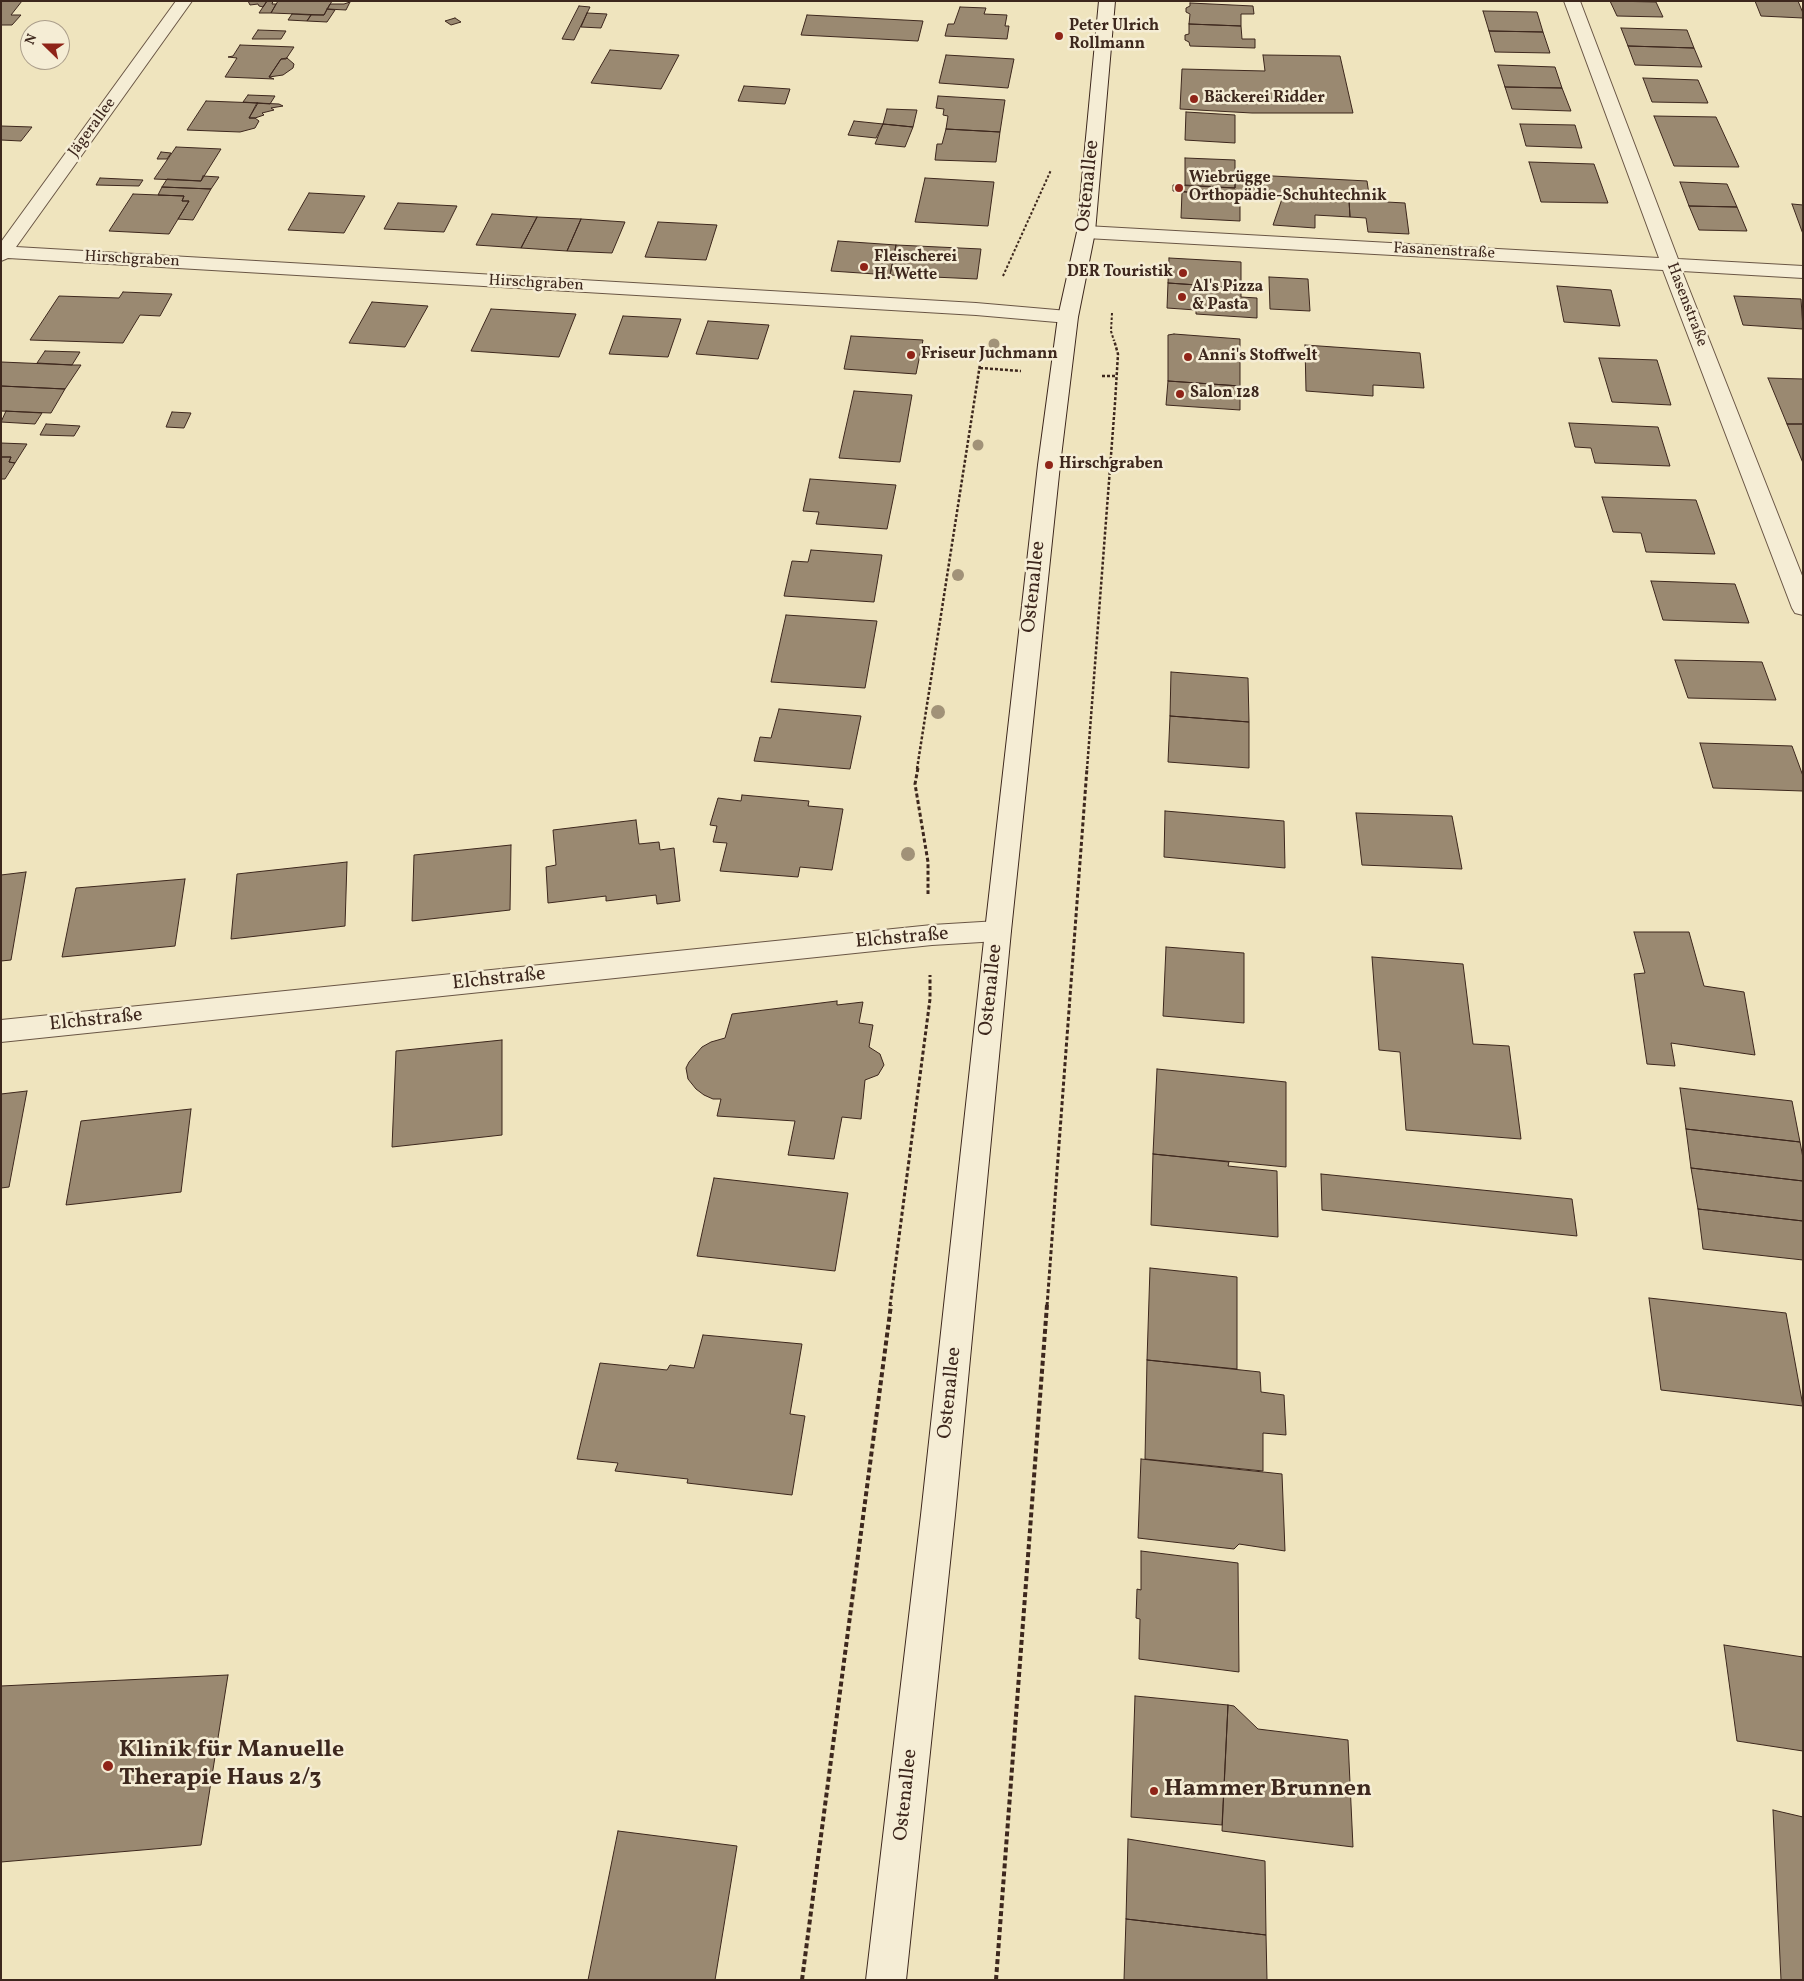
<!DOCTYPE html>
<meta charset="utf-8">
<style>
body{margin:0}
#map{position:relative;width:1804px;height:1981px;overflow:hidden;background:#efe4be;font-family:Vollkorn,serif}
canvas{display:block}
.frame{position:absolute;inset:0;border:2px solid #3d271d;pointer-events:none}
.north{position:absolute;left:20px;top:20px;width:50px;height:50px;box-sizing:border-box;background:#f5edd5;border:1px solid #ab9e8b;border-radius:50%;rotate:292deg;font-size:14px;font-weight:700;line-height:20px;text-align:center;color:#3d271d}
.north::after{content:'';display:block;margin:auto;width:18px;height:22px;background:#8f2418;clip-path:polygon(50% 0,100% 100%,50% 72%,0 100%)}
</style>
<div id="map">
<canvas width="1804" height="1981"></canvas>
<div class="frame"></div>
<div class="north">N</div>
</div>
<script>
const g = document.querySelector('canvas').getContext('2d');
g.lineJoin = 'round';
function paint(path, color) { g.fillStyle = color; g.fill(path, 'evenodd'); }
const toPath = rows => new Path2D(rows.map(r => 'M' + r).join(''));
function trace(path, color, width, dash) { g.strokeStyle = color; g.lineWidth = width; g.lineCap = dash ? 'butt' : 'round'; g.setLineDash(dash || []); g.stroke(path); }
function drawText(font, color, halo, rows, align = 'center') {
  g.font = font + ' Vollkorn,serif'; g.lineWidth = 5; g.setLineDash([]); g.textBaseline = 'middle'; g.strokeStyle = halo; g.fillStyle = color; for (const [text, x, y, turn = 0] of rows) {
    g.save(); g.translate(x, y); g.rotate((+turn || 0) * Math.PI / 180); g.textAlign = isNaN(turn) ? turn : align; if (halo) g.strokeText(text, 0, 0); g.fillText(text, 0, 0); g.restore();
  }
}
const building = toPath([
 [1,1,22,1,11,15,21,15,12,25,1,25,1,1],
 [248,1,267,1,263,7,259,6,258,4,250,5,248,1],
 [267,1,273,1,272,4,276,4,271,13,259,13,267,1],
 [278,1,332,1,324,15,271,13,278,1],
 [1610,1,1656,2,1663,17,1617,16,1610,1],
 [1755,1,1798,1,1803,13,1803,18,1761,16,1755,1],
 [350,2,346,10,327,9,330,4,344,4,350,2],
 [1190,3,1253,6,1254,14,1241,14,1241,26,1189,24,1190,14,1186,12,1186,8,1190,6,1190,3],
 [579,6,590,7,574,40,562,39,579,6],
 [960,7,986,8,984,14,1007,15,1005,26,1009,26,1007,39,945,36,948,24,954,24,960,7],
 [327,9,335,10,327,22,307,21,311,15,324,15,327,9],
 [1483,11,1537,12,1543,32,1489,31,1483,11],
 [587,13,607,14,601,28,581,27,587,13],
 [292,14,311,15,307,21,288,20,292,14],
 [807,15,923,21,918,41,801,35,807,15],
 [455,18,461,22,451,25,445,21,455,18],
 [1189,24,1241,26,1242,39,1255,39,1255,48,1190,46,1189,42,1185,40,1185,35,1189,34,1189,24],
 [1621,28,1687,30,1694,48,1628,46,1621,28],
 [258,30,286,31,281,39,252,39,258,30],
 [1489,31,1543,32,1550,53,1495,52,1489,31],
 [240,45,294,47,286,59,281,59,269,77,274,79,225,77,237,58,228,57,233,56,240,45],
 [1628,46,1694,48,1702,67,1635,65,1628,46],
 [610,50,679,55,661,89,591,83,610,50],
 [946,55,1014,59,1008,88,939,83,946,55],
 [1263,55,1340,56,1353,113,1252,113,1180,109,1182,69,1265,71,1263,55],
 [287,58,294,64,293,68,283,75,269,77,281,59,287,58],
 [1498,65,1555,67,1562,88,1505,87,1498,65],
 [1643,78,1698,80,1708,103,1652,102,1643,78],
 [744,86,790,89,785,104,738,101,744,86],
 [1505,87,1562,88,1571,111,1512,109,1505,87],
 [248,95,275,96,270,104,243,102,248,95],
 [938,96,1005,100,1000,132,946,129,948,116,943,115,944,109,936,108,938,96],
 [206,101,258,103,249,118,255,118,259,121,255,128,240,132,187,130,206,101],
 [257,103,279,104,283,106,271,108,274,110,262,113,264,115,255,118,249,118,257,103],
 [887,109,917,110,913,127,883,124,887,109],
 [1186,112,1235,115,1235,143,1185,140,1186,112],
 [1654,116,1716,117,1739,167,1674,166,1654,116],
 [854,121,883,124,876,138,848,135,854,121],
 [883,124,913,127,905,147,875,144,883,124],
 [1520,124,1575,125,1582,148,1526,146,1520,124],
 [1,126,32,127,21,141,1,140,1,126],
 [946,129,1000,132,996,162,935,160,937,144,942,144,946,129],
 [176,147,221,149,201,181,154,179,176,147],
 [161,152,171,153,167,159,157,159,161,152],
 [1185,158,1235,160,1235,188,1185,185,1185,158],
 [1529,162,1594,164,1608,203,1541,202,1529,162],
 [1235,174,1367,181,1370,201,1173,191,1173,185,1235,188,1235,174],
 [203,176,219,177,211,189,162,187,167,179,201,181,203,176],
 [100,178,143,180,139,186,96,185,100,178],
 [925,178,994,182,988,226,915,222,925,178],
 [1680,182,1727,184,1737,207,1689,206,1680,182],
 [162,187,211,189,193,220,178,219,189,201,182,201,184,196,158,195,162,187],
 [1182,192,1240,195,1240,221,1181,218,1182,192],
 [309,193,365,196,344,233,288,230,309,193],
 [133,194,184,196,182,201,189,201,169,234,109,231,133,194],
 [1283,196,1349,200,1350,217,1315,215,1315,228,1273,225,1283,196],
 [1349,200,1405,203,1409,234,1368,232,1366,218,1350,217,1349,200],
 [398,203,457,206,444,232,384,229,398,203],
 [1792,204,1803,205,1803,234,1792,204],
 [1689,206,1737,207,1747,231,1699,230,1689,206],
 [492,214,537,217,521,248,476,245,492,214],
 [537,217,581,219,567,251,521,248,537,217],
 [581,219,625,222,612,253,567,251,581,219],
 [658,222,717,225,706,260,645,257,658,222],
 [838,241,896,245,890,275,831,271,838,241],
 [896,245,981,249,977,279,890,275,896,245],
 [1169,258,1241,262,1241,288,1168,283,1169,258],
 [1269,277,1308,279,1310,311,1270,309,1269,277],
 [1168,283,1241,288,1241,297,1257,298,1257,318,1196,314,1196,310,1167,308,1168,283],
 [1557,286,1611,290,1620,326,1564,322,1557,286],
 [123,292,172,294,160,316,140,315,123,343,30,340,59,296,119,298,123,292],
 [1734,296,1801,299,1803,329,1743,325,1734,296],
 [372,302,428,306,405,347,349,343,372,302],
 [491,309,576,314,559,357,471,351,491,309],
 [623,316,681,319,668,357,609,354,623,316],
 [708,321,769,325,758,359,696,354,708,321],
 [1174,334,1240,339,1240,386,1168,381,1168,335,1174,334],
 [851,336,923,340,916,374,844,369,851,336],
 [1305,345,1420,353,1424,388,1373,385,1373,396,1306,391,1305,345],
 [45,351,80,352,72,365,37,363,45,351],
 [1599,358,1657,360,1671,405,1612,402,1599,358],
 [1,362,72,365,81,365,65,389,1,386,1,362],
 [1768,378,1803,379,1803,424,1787,424,1768,378],
 [1168,381,1240,386,1240,410,1166,405,1168,381],
 [1,386,65,389,51,413,1,411,1,386],
 [854,391,912,395,900,462,839,458,854,391],
 [6,411,42,413,35,424,1,422,6,411],
 [172,412,191,413,184,428,166,427,172,412],
 [1569,423,1658,427,1670,466,1595,463,1591,448,1575,447,1569,423],
 [46,424,80,426,74,436,40,435,46,424],
 [1787,424,1803,424,1803,463,1787,424],
 [1,443,27,444,15,463,9,462,11,457,1,457,1,443],
 [1,457,11,457,9,462,15,463,5,479,1,479,1,457],
 [810,479,896,485,887,529,816,524,819,512,803,511,810,479],
 [1602,497,1696,500,1715,554,1646,552,1641,533,1613,532,1602,497],
 [811,550,882,555,874,602,784,596,792,561,808,562,811,550],
 [1651,581,1735,584,1749,623,1663,620,1651,581],
 [786,615,877,621,865,688,771,682,786,615],
 [1675,660,1762,662,1776,700,1688,698,1675,660],
 [1171,672,1248,678,1249,722,1170,716,1171,672],
 [779,709,861,716,850,769,754,761,760,737,771,738,779,709],
 [1170,716,1249,722,1249,768,1168,762,1170,716],
 [1700,743,1792,746,1803,776,1803,791,1713,788,1700,743],
 [742,795,809,801,808,806,843,809,832,870,800,867,798,877,720,871,727,843,713,842,717,826,710,825,718,798,741,801,742,795],
 [1165,811,1284,821,1285,868,1164,857,1165,811],
 [1356,813,1452,816,1462,869,1362,865,1356,813],
 [636,820,639,844,659,842,660,850,674,848,680,901,657,904,656,895,606,901,606,896,548,903,546,867,556,865,553,830,636,820],
 [511,845,510,910,412,921,414,855,511,845],
 [347,862,345,926,231,939,237,874,347,862],
 [26,872,11,960,1,961,1,875,26,872],
 [185,879,175,946,62,957,76,888,185,879],
 [1634,932,1689,932,1704,986,1744,992,1755,1055,1671,1043,1675,1066,1647,1064,1634,974,1645,973,1634,932],
 [1166,947,1244,953,1244,1023,1163,1016,1166,947],
 [1372,957,1463,964,1473,1044,1509,1046,1521,1139,1406,1130,1400,1052,1379,1050,1372,957],
 [837,1001,837,1005,863,1002,859,1023,873,1025,869,1047,880,1054,884,1065,878,1075,865,1080,861,1119,842,1117,834,1159,788,1155,795,1121,717,1116,721,1099,713,1099,704,1095,696,1089,688,1079,686,1068,689,1062,702,1047,711,1042,725,1038,732,1014,837,1001],
 [502,1040,502,1135,392,1147,396,1051,502,1040],
 [1157,1069,1286,1082,1286,1167,1153,1154,1157,1069],
 [1680,1088,1792,1101,1800,1142,1686,1129,1680,1088],
 [27,1091,9,1187,1,1188,1,1094,27,1091],
 [191,1109,181,1192,66,1205,81,1121,191,1109],
 [1686,1129,1800,1142,1803,1158,1803,1181,1691,1168,1686,1129],
 [1153,1154,1229,1162,1228,1166,1277,1171,1278,1237,1151,1225,1153,1154],
 [1691,1168,1803,1181,1803,1221,1698,1209,1691,1168],
 [1321,1174,1572,1199,1577,1236,1322,1210,1321,1174],
 [714,1178,848,1193,835,1271,697,1256,714,1178],
 [1698,1209,1803,1221,1803,1260,1703,1249,1698,1209],
 [1150,1268,1237,1277,1237,1369,1147,1360,1150,1268],
 [1649,1298,1786,1313,1803,1406,1661,1390,1649,1298],
 [703,1335,802,1344,790,1414,805,1416,792,1495,687,1483,688,1479,615,1471,618,1463,577,1459,600,1363,667,1370,670,1365,694,1368,703,1335],
 [1147,1360,1260,1372,1261,1392,1284,1395,1286,1435,1263,1433,1263,1471,1145,1459,1147,1360],
 [1141,1459,1282,1474,1285,1551,1239,1544,1234,1549,1138,1538,1141,1459],
 [1141,1551,1238,1563,1239,1672,1139,1659,1140,1619,1136,1618,1137,1589,1141,1590,1141,1551],
 [1724,1645,1803,1657,1803,1751,1737,1741,1724,1645],
 [228,1675,201,1845,1,1862,1,1686,228,1675],
 [1135,1696,1228,1705,1222,1825,1131,1817,1135,1696],
 [1228,1705,1234,1706,1258,1729,1348,1740,1353,1847,1222,1831,1228,1705],
 [1773,1810,1803,1817,1803,1980,1781,1980,1773,1810],
 [618,1831,737,1846,715,1980,588,1980,618,1831],
 [1128,1839,1265,1861,1266,1935,1126,1919,1128,1839],
 [1126,1919,1266,1935,1267,1980,1124,1980,1126,1919]
]);
paint(building, '#9a8971');
trace(building, '#3d271d', 1);
const street = toPath([
 [176,1,192,1,16,247,976,303,1068,311,1075,313,1078,317,1075,321,1068,323,976,315,8,258,1,261,1,242,176,1],
 [1564,1,1580,1,1678,259,1803,266,1803,278,1682,271,1803,578,1803,615,1795,613,1792,608,1663,270,1086,238,1079,236,1077,232,1079,228,1086,226,1659,258,1564,1],
 [998,921,1007,924,1011,931,1007,938,998,941,932,945,1,1042,1,1020,932,925,998,921]
]);
const secondary = toPath([
 [1099,1,1115,1,1095,232,1078,317,1060,465,1011,931,955,1515,906,1980,866,1980,921,1515,985,931,1038,465,1058,317,1077,232,1099,1]
]);
trace(street, '#6a5645', 2);
trace(secondary, '#3d271d', 2);
trace(toPath([
 [1003,276,1051,170],
 [1112,313,1111,331,1114,341]
]), '#3d271d', 2, [2.5, 2]);
trace(toPath([
 [980,368,1021,371],
 [1102,376,1116,376],
 [917,769,983,345],
 [1087,769,1115,403,1118,354,1114,340]
]), '#3d271d', 2.5, [3, 2]);
trace(toPath([
 [918,768,915,784,928,862,928,894],
 [890,1306,930,999,930,975],
 [1047,1306,1087,768]
]), '#3d271d', 3, [4, 2.5]);
trace(toPath([
 [802,1980,891,1305],
 [996,1980,1047,1305]
]), '#3d271d', 4, [5, 3]);
paint(street, '#f5edd5');
paint(secondary, '#f5edd5');
g.fillStyle = '#a19278';
for (const [x, y, r] of [
 [994,344,5.5],
 [978,445,5.5],
 [958,575,6],
 [938,712,7],
 [908,854,7]
]) { g.beginPath(); g.arc(x, y, r, 0, 2 * Math.PI); g.fill(); }
for (const [x, y, r, color] of [
 [1059,36,5,"#8f2418"],
 [1194,99,5,"#8f2418"],
 [1179,188,5,"#8f2418"],
 [864,267,5,"#8f2418"],
 [1183,273,5,"#8f2418"],
 [1182,297,5,"#8f2418"],
 [911,355,5,"#8f2418"],
 [1188,357,5,"#8f2418"],
 [1180,394,5,"#8f2418"],
 [1049,465,5,"#8f2418"],
 [108,1766,6,"#8f2418"],
 [1154,1791,5,"#8f2418"]
]) { const dot = new Path2D(); dot.arc(x, y, r, 0, 2 * Math.PI); g.fillStyle = color; g.fill(dot); trace(dot, '#f5edd5', 2); }
drawText('bold 16px', '#3d271d', '#f5edd5', [
 ["Peter Ulrich",1069,27],
 ["Rollmann",1069,45],
 ["Bäckerei Ridder",1204,99],
 ["Wiebrügge",1189,179],
 ["Orthopädie-Schuhtechnik",1189,197],
 ["Fleischerei",874,258],
 ["H. Wette",874,276],
 ["DER Touristik",1173,273,"right"],
 ["Al's Pizza",1192,288],
 ["& Pasta",1192,306],
 ["Friseur Juchmann",921,355],
 ["Anni's Stoffwelt",1198,357],
 ["Salon 128",1190,394],
 ["Hirschgraben",1059,465]
], 'left');
drawText('16px', '#3d271d', '#f5edd5', [
 ["Jägerallee",93,128,-54],
 ["Fasanenstraße",1444,252,3],
 ["Hirschgraben",132,260,3],
 ["Hirschgraben",536,284,3],
 ["Hasenstraße",1686,305,69]
]);
drawText('20px', '#3d271d', '#f5edd5', [
 ["Ostenallee",1089,186,-84],
 ["Ostenallee",1035,587,-84],
 ["Elchstraße",902,939,-5],
 ["Elchstraße",499,980,-6],
 ["Ostenallee",992,990,-84],
 ["Elchstraße",96,1021,-6],
 ["Ostenallee",951,1393,-84],
 ["Ostenallee",907,1795,-84]
]);
drawText('bold 24px', '#3d271d', '#f5edd5', [
 ["Klinik für Manuelle",119,1752],
 ["Therapie Haus 2/3",119,1780],
 ["Hammer Brunnen",1164,1791]
], 'left');
</script>
